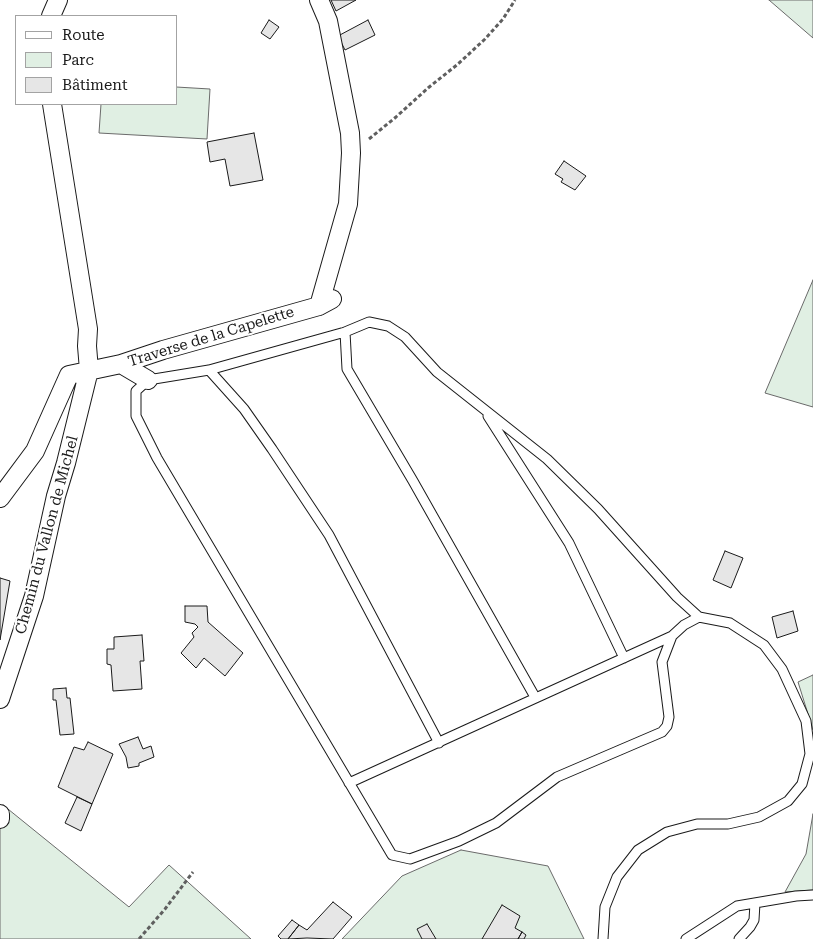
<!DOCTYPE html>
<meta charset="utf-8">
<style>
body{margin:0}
#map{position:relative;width:813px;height:939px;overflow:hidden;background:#fff;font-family:"Roboto Serif",serif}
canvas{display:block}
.legend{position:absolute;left:15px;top:15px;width:162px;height:90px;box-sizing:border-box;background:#fff;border:1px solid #a3a3a3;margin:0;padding:6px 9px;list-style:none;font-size:15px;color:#1a1a1a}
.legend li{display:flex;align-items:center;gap:10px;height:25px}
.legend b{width:25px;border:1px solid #a3a3a3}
</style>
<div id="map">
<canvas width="813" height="939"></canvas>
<ul class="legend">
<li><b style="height:6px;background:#fff"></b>Route</li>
<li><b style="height:14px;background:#e0efe3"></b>Parc</li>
<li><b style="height:14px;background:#e6e6e6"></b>Bâtiment</li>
</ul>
</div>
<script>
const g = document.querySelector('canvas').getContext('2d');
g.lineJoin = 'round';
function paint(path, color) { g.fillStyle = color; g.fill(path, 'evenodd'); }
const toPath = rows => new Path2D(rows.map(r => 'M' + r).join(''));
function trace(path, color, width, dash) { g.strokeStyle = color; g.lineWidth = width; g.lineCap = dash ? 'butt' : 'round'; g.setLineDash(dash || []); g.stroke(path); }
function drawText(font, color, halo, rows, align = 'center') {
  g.font = font + ' "Roboto Serif",serif'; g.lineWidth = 4; g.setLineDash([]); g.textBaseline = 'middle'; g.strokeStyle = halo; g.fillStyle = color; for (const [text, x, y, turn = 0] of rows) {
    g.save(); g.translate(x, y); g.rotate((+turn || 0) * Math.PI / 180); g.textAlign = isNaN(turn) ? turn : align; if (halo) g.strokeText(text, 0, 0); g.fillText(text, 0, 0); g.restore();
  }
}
const green = toPath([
 [769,0,813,0,813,38,769,0],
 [176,87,210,89,207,139,99,133,101,104,176,104,176,87],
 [813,280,813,407,765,393,813,280],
 [813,675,813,730,798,682,813,675],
 [3,805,129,907,169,865,251,939,0,939,0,814,3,805],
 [813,814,813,890,785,892,806,854,813,814],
 [461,850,548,866,584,939,342,939,402,876,461,850]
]);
paint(green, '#e0efe3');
trace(green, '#6a6a6a', 1);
const building = toPath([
 [331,0,356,0,336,11,331,0],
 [269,20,279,27,270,39,261,33,269,20],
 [368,20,375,35,345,50,338,36,368,20],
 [254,133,263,180,230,186,225,159,210,162,207,142,254,133],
 [564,161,586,176,575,190,561,182,563,179,555,174,564,161],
 [725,551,743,558,731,588,713,580,725,551],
 [0,578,10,581,0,640,0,578],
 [185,606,207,606,208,622,243,653,225,676,204,658,196,668,181,653,194,637,192,633,198,627,195,624,185,622,185,606],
 [793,611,798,631,777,638,772,617,793,611],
 [142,635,144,661,140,661,142,689,113,691,111,665,107,664,107,649,114,649,114,637,142,635],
 [66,688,67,698,70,698,74,734,60,735,56,700,53,700,53,689,66,688],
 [138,737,143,749,151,746,154,757,139,763,139,766,128,768,126,757,119,744,138,737],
 [88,742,113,754,92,804,58,787,74,747,84,750,88,742],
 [77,797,92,804,81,831,65,823,77,797],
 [333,902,352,917,333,939,307,938,288,939,299,925,307,930,333,902],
 [502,905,520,916,515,928,522,932,518,939,482,939,502,905],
 [292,920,299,925,288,939,281,939,278,936,292,920],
 [427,924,436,939,422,939,417,929,427,924],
 [522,932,526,935,524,939,518,939,522,932]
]);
paint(building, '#e6e6e6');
trace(building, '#1a1a1a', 1);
const lane = toPath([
 [345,332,347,369,413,481,535,697],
 [209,370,244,409,272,449,329,535,439,743],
 [488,416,569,543,624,658],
 [349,783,672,636],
 [603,939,605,907,617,877,638,850,667,832,697,824,728,824,759,817,788,801,802,784,810,754,806,721,782,669,764,645,730,623,699,617,677,597,598,509,547,459,437,372,405,337,388,326,369,322,345,332,209,370,148,380,136,391,136,416,157,458,392,855,410,859,459,841,496,823,557,777,662,732,667,726,669,717,662,662,672,636,684,625,699,617],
 [686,939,737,906,796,896,813,895],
 [739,939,750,927,754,920,755,903]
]);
const street = toPath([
 [51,16,58,0],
 [319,306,348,204,351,153,350,133,328,21,319,0],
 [121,364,148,380],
 [0,498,35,451,69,375,121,364,163,350,319,306,332,299],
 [0,699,34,596,56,496,66,463,89,370,87,346,88,329,52,104],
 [0,814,0,819]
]);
trace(lane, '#1a1a1a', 11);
trace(street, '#1a1a1a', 20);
trace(toPath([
 [369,139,396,117,428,88,458,64,485,39,503,19,515,0],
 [139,939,165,909,193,872]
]), '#5f5f5f', 3, [4, 2.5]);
trace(lane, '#fff', 9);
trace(street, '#fff', 18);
drawText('15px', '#1a1a1a', '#fff', [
 ["Traverse de la Capelette",211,337,-17],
 ["Chemin du Vallon de Michel",47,535,-75]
]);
</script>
